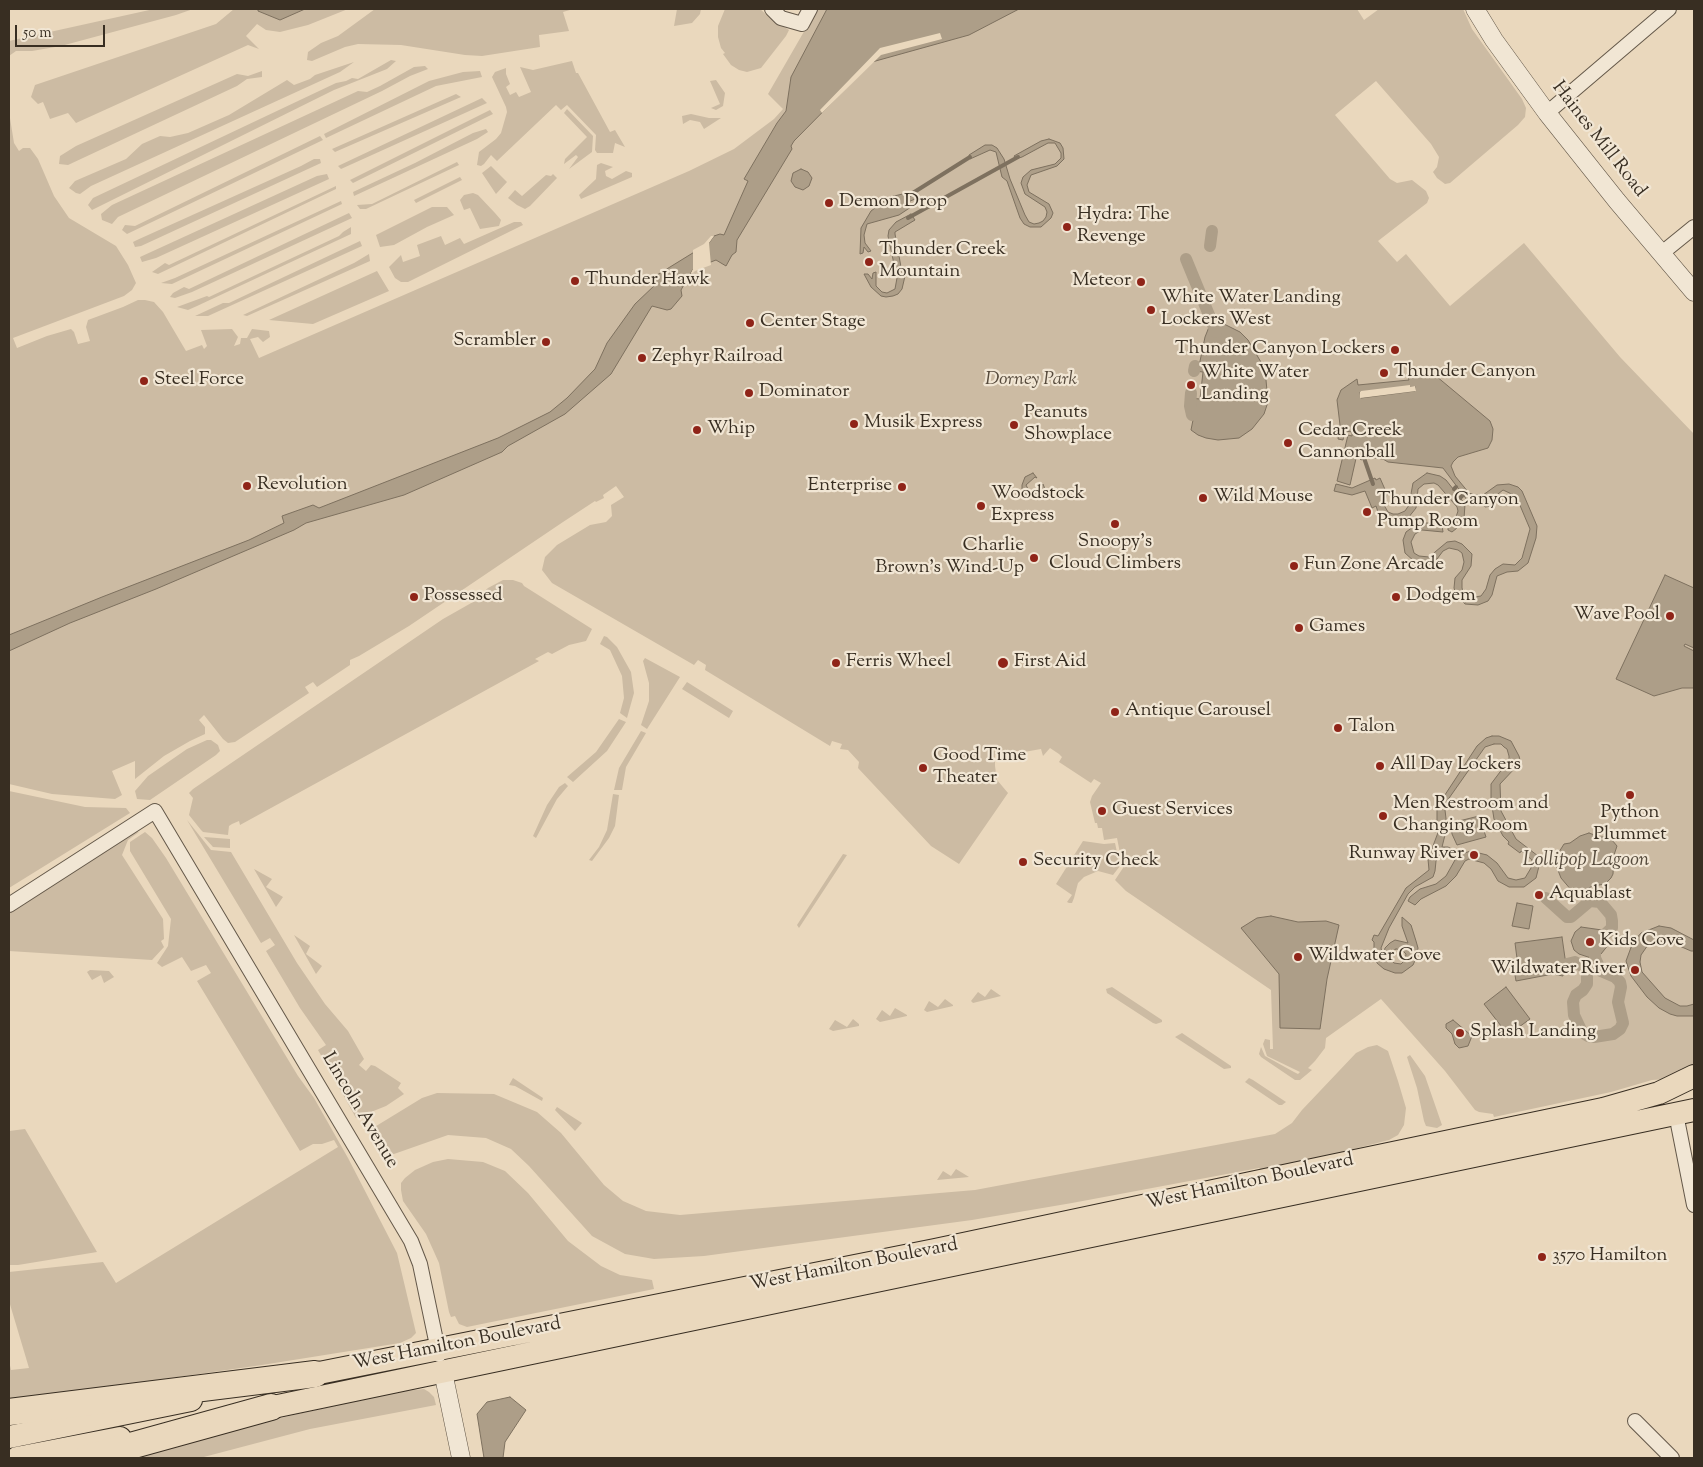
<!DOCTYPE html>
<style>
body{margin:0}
#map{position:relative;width:1703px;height:1467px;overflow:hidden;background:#ead8bd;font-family:"Sorts Mill Goudy",serif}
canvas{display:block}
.frame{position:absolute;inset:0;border:10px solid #382e22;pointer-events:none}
.scale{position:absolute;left:15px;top:25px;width:90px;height:22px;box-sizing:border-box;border:2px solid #382e22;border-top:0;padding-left:6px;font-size:15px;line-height:18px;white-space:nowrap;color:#382e22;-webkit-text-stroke:4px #f1e6d4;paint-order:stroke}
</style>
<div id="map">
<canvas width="1703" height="1467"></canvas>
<div class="frame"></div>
<div class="scale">50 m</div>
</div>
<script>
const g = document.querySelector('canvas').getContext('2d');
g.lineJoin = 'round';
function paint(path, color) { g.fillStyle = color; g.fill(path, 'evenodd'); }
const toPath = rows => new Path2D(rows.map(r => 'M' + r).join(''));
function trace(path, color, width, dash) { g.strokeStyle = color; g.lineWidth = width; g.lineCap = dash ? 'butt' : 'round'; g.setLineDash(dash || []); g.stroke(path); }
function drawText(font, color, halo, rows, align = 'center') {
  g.font = font + ' "Sorts Mill Goudy",serif'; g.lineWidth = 4.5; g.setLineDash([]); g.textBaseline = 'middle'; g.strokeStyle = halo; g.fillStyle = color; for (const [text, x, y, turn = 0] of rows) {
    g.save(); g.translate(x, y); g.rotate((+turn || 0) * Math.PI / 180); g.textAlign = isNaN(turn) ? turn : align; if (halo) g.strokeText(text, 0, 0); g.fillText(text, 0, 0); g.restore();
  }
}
paint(toPath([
 [154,9,193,9,176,15,61,46,32,51,16,51,9,56,9,41],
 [234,9,348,9,308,25,280,32,266,30,257,24,246,36,259,49,248,45,76,123,68,113,50,119,43,102,38,104,31,97,35,85,216,24],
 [375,9,573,9,563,12,569,31,539,35,540,47,482,56,465,55,401,45,358,44,345,47,312,61,307,60,308,52,321,43,338,36],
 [677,9,701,9,700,14,692,23,674,26],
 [725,9,760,9,770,18,789,30,786,36,761,68,747,72,739,70,731,65,723,54,725,53,721,48,718,37,718,26],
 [817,9,1357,9,1364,20,1379,9,1463,9,1472,29,1522,99,1526,108,1525,117,1518,125,1450,183,1445,184,1437,178,1433,172,1437,167,1439,157,1431,144,1376,81,1335,115,1390,179,1397,183,1412,180,1426,191,1429,198,1427,203,1378,241,1397,262,1406,254,1450,306,1524,243,1620,357,1694,434,1694,1065,1667,1079,1652,1080,1611,1092,1494,1117,1493,1114,1479,1112,1475,1110,1445,1071,1381,999,1326,1038,1325,1048,1315,1061,1308,1068,1312,1070,1300,1080,1295,1080,1261,1057,1259,1054,1261,1047,1265,1056,1294,1072,1298,1074,1300,1072,1267,1056,1263,1044,1265,1039,1270,1040,1270,1049,1273,1049,1271,990,1126,891,1115,880,1123,868,1117,838,1104,840,1102,828,1098,828,1097,823,1095,823,1090,802,1092,796,1101,783,1094,779,1091,783,1059,762,1062,757,1059,754,1050,748,1043,756,1041,749,1024,752,1023,750,995,755,995,766,997,780,1008,793,959,864,931,846,858,768,859,762,848,750,840,749,842,744,832,741,830,746,705,670,706,665,698,660,694,665,552,583,542,570,545,557,557,545,590,525,606,522,612,516,611,505,624,497,616,486,603,495,604,498,596,502,595,501,563,522,409,626,359,656,350,660,350,665,317,687,313,682,305,687,309,693,235,742,228,743,223,739,204,715,199,720,205,727,205,734,190,741,164,756,135,779,135,761,112,771,122,795,115,799,52,794,9,784,9,112,14,143,19,151,23,148,30,148,38,159,54,196,69,218,116,246,128,265,136,283,132,290,124,296,13,338,17,348,47,336,71,329,74,332,78,344,90,341,86,327,88,320,123,307,138,300,145,300,154,302,163,312,186,351,202,345,204,349,207,346,201,330,232,329,238,337,234,346,240,344,241,338,247,338,252,329,269,331,270,337,263,342,258,337,250,339,259,358,689,171,734,149,774,119,783,109,768,94],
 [391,60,396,61,387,69,334,90,92,210,88,205,93,198,336,83,346,81,352,78,358,79],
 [572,61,576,73,578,73,610,132,615,130,625,147,615,143,613,153,597,153,595,150,596,135,567,105,561,110,556,105,497,161,491,155,484,164,481,166,477,165,479,152,496,139,501,133,507,112,506,107,492,77,495,72,506,68,506,74,510,84,506,87,510,95,516,92,519,97,531,92,520,67,533,70],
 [354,62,340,72,91,186,80,194,76,193,69,188,75,181,126,159,142,144,160,136,170,137,188,133,229,115,287,80,294,85,310,79,315,75],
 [425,66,428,69,410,76,382,91,118,217,112,224,102,220,101,214,112,205,358,91,367,92,380,86,414,67],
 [262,71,262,77,247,79,237,86,68,165,59,164,60,156,76,146,237,74,248,76],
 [480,71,482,77,436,86,326,138,324,134,429,81,463,72],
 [716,80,725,93,723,106,716,110,711,108,720,104,710,81],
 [456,94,461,97,335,152,332,149],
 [482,98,487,103,341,169,338,166],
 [567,109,593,136,592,152,569,169,578,157,576,155,564,164,565,159,587,137,564,113],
 [490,110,493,114,353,183,350,180],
 [691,114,709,118,721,118,704,129,700,122,690,120,683,124,682,116],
 [486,129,488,132,477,139,354,196,353,192,415,163,473,133],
 [320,136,323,140,127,234,122,230,125,225,135,226],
 [314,159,320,159,321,163,141,246,135,247,133,242,137,240,301,166],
 [457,162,459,165,366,209,360,209,357,205,372,204],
 [601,163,613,167,605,171,606,176,612,179,626,171,632,173,632,177,581,199,579,195,596,179,597,165],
 [491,166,507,182,496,194,482,173],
 [327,174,329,179,156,258,142,262,140,257,317,176],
 [553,174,557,178,530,206,525,209,517,205,508,198,515,190,522,196,546,175,551,176],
 [460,177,462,180,416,203,414,200],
 [336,186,336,189,158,274,152,272,165,263,169,265],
 [473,193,478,195,495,213,501,220,499,226,480,229,470,208,464,210,460,200,464,195],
 [341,201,342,204,172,284,161,283,175,278],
 [432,207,447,207,454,215,427,227,394,245,380,247,376,235],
 [349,213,352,218,192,292,175,298,170,297,173,293,184,287,189,289],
 [514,222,521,222,523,225,408,282,401,282,395,278,389,267,401,255,403,262,420,256,417,245,441,236,445,245,460,238,464,244],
 [351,227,351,234,197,306,188,310,177,307,207,296,209,297,339,236,343,232],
 [360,241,362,246,208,316,195,316,223,303,229,303],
 [369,254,370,261,247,316,243,315,354,263],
 [377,271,389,291,313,324,269,320],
 [503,580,513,580,522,583,524,586,592,629,586,641,569,645,552,654,548,652,535,659,539,661,240,825,239,821,232,824,229,826,228,835,203,832,201,830,189,815,193,798,189,793,193,789,443,619,473,602,488,588],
 [604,636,607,637,617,647,631,672,634,693,627,718,620,713,624,698,622,676,610,650,600,644],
 [645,658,680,677,647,729,641,725,649,701,649,683,643,661],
 [687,682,733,711,729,718,682,689],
 [619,719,626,722,607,751,573,782,567,777,596,752],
 [641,731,646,733,626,767,622,790,614,790,619,768],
 [207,740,211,740,218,745,220,751,216,755,150,800,137,799,135,791,148,776,187,749],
 [565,783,568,786,557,799,536,838,533,836,547,805,559,787],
 [9,791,85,807,126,808,130,813,9,888],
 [613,794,619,795,615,826,609,838,592,861,589,860,599,847,607,830],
 [187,820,211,850,231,852,297,963,325,1004,348,1031,364,1059,359,1065,366,1071,371,1065,375,1066,401,1083,398,1088,404,1094,386,1106,356,1118,318,1050,326,1045,300,1008,266,951,275,945,270,938,261,943],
 [139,832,128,840,122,855,163,919,164,939,161,941,164,947,152,960,9,951,9,911,130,833],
 [145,832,152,838,166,858,298,1076,314,1098,348,1158,397,1253,416,1333,411,1338,400,1343,262,1365,9,1401,9,1361,11,1370,29,1368,9,1301,9,1272,103,1262,116,1283,338,1147,334,1140,322,1144,313,1144,300,1151,197,981,211,973,206,965,191,971,182,957,162,967,157,963,168,946,171,919,130,851,130,842],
 [204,837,230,839,230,848,213,847],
 [1083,841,1104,844,1115,843,1120,866,1113,875,1098,871,1084,877,1078,883,1074,898,1072,903,1069,903,1067,902,1072,895,1056,884],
 [843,854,847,855,799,928,797,925],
 [254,869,272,879,266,887,283,897,276,907],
 [294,935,310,946,306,954,322,966,316,974],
 [90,970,109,971,114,977,104,983,101,975,92,980,87,972],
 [1112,987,1162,1020,1162,1022,1156,1024,1153,1023,1107,993,1106,989],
 [991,989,1001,996,973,1003,971,1001,978,992,985,997],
 [945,999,953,1005,953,1006,927,1012,924,1010,929,1001,938,1007],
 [895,1008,907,1015,907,1016,880,1022,876,1019,882,1010,890,1016],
 [853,1019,859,1024,859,1026,833,1031,829,1029,835,1020,847,1027],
 [1182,1033,1231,1066,1231,1068,1224,1069,1175,1037],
 [1377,1045,1388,1051,1398,1081,1406,1108,1404,1125,1398,1135,1389,1140,1264,1172,1259,1168,1072,1203,972,1220,704,1256,654,1259,625,1254,592,1236,529,1166,511,1149,486,1138,448,1135,394,1154,380,1152,368,1131,422,1098,437,1093,494,1094,537,1112,561,1133,604,1185,623,1201,646,1211,680,1215,975,1190,1275,1134,1292,1123,1302,1110,1356,1053,1368,1047],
 [1410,1055,1425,1076,1442,1125,1437,1128,1426,1126,1424,1121,1417,1088,1407,1057],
 [513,1078,543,1098,542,1101,515,1086,509,1085],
 [1249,1078,1253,1080,1286,1102,1282,1105,1279,1105,1245,1082],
 [557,1107,582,1123,575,1131,555,1110],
 [25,1129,97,1252,18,1265,9,1265,9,1131],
 [448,1159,483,1162,505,1171,528,1193,568,1241,601,1266,620,1275,652,1280,654,1289,467,1327,459,1324,455,1316,451,1317,449,1312,439,1263,426,1234,403,1201,401,1190,401,1183,405,1178,415,1170,433,1162],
 [956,1169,969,1177,937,1180,943,1171,951,1176],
 [424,1389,429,1392,434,1397,436,1405,310,1429,200,1458,122,1458,297,1414,404,1391]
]), '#ccbba3');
const water = toPath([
 [258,9,305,9,280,20,258,11,258,9],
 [827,9,1019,9,969,35,872,62,794,141,791,146,792,149,737,240,736,252,732,255,726,266,716,260,693,269,681,290,682,296,671,309,667,310,652,306,611,374,565,414,508,446,502,452,404,495,306,523,294,530,156,589,70,623,9,651,9,635,102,597,249,540,284,523,282,516,313,505,319,508,498,438,550,412,567,398,595,369,607,343,635,304,656,284,657,275,709,243,714,236,720,234,724,235,748,181,744,179,777,123,786,111,791,77,827,9],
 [1049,139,1060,143,1063,148,1064,159,1057,166,1031,175,1027,185,1029,192,1049,204,1053,213,1051,218,1041,227,1030,227,1024,224,1020,218,1007,181,1002,177,996,152,990,150,970,159,969,155,985,145,992,145,997,148,1004,159,1010,179,1025,215,1029,222,1034,224,1039,223,1043,221,1046,217,1047,212,1045,207,1025,194,1021,183,1023,177,1031,170,1055,164,1061,158,1061,153,1055,143,1048,143,1022,157,1016,159,1014,156,1041,141,1049,139],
 [801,169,808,172,812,178,809,186,803,190,795,187,791,181,793,173,801,169],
 [911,192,915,199,908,202,911,207,899,215,867,224,864,235,865,243,871,251,868,252,864,247,863,253,860,254,861,228,871,211,890,197,911,192],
 [911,214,915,220,895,232,895,234,901,267,905,276,902,289,898,294,893,296,886,297,881,296,871,287,864,274,868,274,872,279,873,273,876,272,876,286,882,292,887,293,895,289,897,278,888,236,889,230,896,222,911,214],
 [1216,315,1224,324,1240,332,1248,340,1265,369,1268,402,1264,414,1252,429,1239,438,1218,440,1206,438,1198,435,1191,430,1193,420,1188,414,1188,398,1200,399,1203,372,1194,371,1195,366,1199,366,1205,337,1209,327,1209,318,1216,315],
 [1430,371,1490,421,1493,429,1492,440,1488,448,1458,457,1453,462,1451,466,1455,476,1469,493,1475,495,1483,495,1497,485,1509,484,1518,487,1522,491,1537,526,1536,538,1528,563,1518,571,1507,572,1497,576,1492,595,1488,601,1478,605,1465,604,1456,594,1454,588,1455,578,1462,570,1464,562,1462,553,1458,550,1449,548,1443,551,1437,559,1427,563,1421,570,1417,568,1415,562,1405,553,1403,540,1406,532,1417,524,1427,523,1442,525,1443,532,1422,530,1415,534,1411,542,1414,553,1419,556,1429,557,1447,542,1455,541,1462,544,1472,554,1471,566,1462,580,1462,588,1464,594,1469,598,1481,596,1486,589,1490,575,1495,569,1503,564,1515,565,1522,558,1530,529,1516,496,1503,490,1493,498,1492,506,1485,507,1484,503,1476,503,1467,500,1443,468,1388,462,1383,459,1375,458,1370,455,1361,460,1357,454,1350,485,1337,481,1348,435,1352,436,1352,432,1345,431,1343,440,1338,439,1340,425,1337,400,1341,390,1357,379,1358,385,1409,380,1408,377,1413,377,1413,374,1416,372,1430,371],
 [1415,387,1415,391,1361,398,1360,392,1415,387],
 [1033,473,1037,478,1035,477,1026,485,1029,491,1031,494,1036,493,1043,484,1045,489,1041,494,1033,498,1027,496,1022,489,1022,485,1025,477,1033,473],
 [1427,473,1440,476,1446,480,1465,504,1464,519,1462,524,1452,532,1448,530,1448,526,1454,523,1458,511,1457,507,1438,485,1434,483,1424,484,1418,489,1416,508,1408,518,1394,521,1379,515,1376,506,1372,508,1365,491,1352,495,1334,491,1336,484,1352,488,1375,478,1376,480,1380,478,1387,494,1384,505,1388,512,1393,514,1398,514,1405,511,1409,505,1413,483,1427,473],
 [1665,575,1694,588,1694,648,1685,644,1684,646,1694,651,1694,688,1682,688,1654,696,1616,679,1665,575],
 [1492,736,1499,736,1511,741,1519,756,1520,760,1516,767,1500,784,1501,811,1516,839,1538,856,1540,862,1536,878,1524,887,1509,887,1498,881,1491,869,1484,863,1469,859,1465,861,1456,876,1446,886,1421,899,1415,905,1408,901,1410,897,1420,889,1436,884,1446,876,1455,860,1442,854,1439,855,1436,861,1435,871,1433,877,1415,887,1408,894,1389,928,1381,948,1383,956,1385,948,1390,943,1395,940,1408,943,1402,926,1402,917,1411,925,1416,941,1418,948,1417,956,1413,965,1402,973,1395,973,1384,969,1377,963,1374,957,1374,942,1372,940,1374,935,1378,936,1406,888,1429,870,1428,859,1439,830,1437,829,1436,832,1431,830,1433,825,1437,822,1437,807,1477,746,1486,738,1492,736],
 [1494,744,1501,744,1504,747,1507,749,1509,756,1509,760,1491,784,1491,800,1494,819,1503,836,1509,842,1508,844,1520,853,1521,851,1523,852,1532,860,1531,868,1525,878,1516,880,1508,878,1497,863,1487,855,1471,851,1461,854,1448,847,1442,847,1447,827,1445,810,1447,801,1485,747,1494,744],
 [1396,949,1402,950,1406,954,1405,960,1401,964,1394,963,1390,958,1391,952,1396,949],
 [1479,816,1486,837,1457,845,1452,834,1451,823,1479,816],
 [1589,833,1600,837,1607,837,1612,840,1617,846,1614,855,1613,874,1611,878,1605,884,1593,886,1577,893,1572,891,1561,878,1554,860,1564,844,1570,843,1580,836,1589,833],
 [1517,903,1533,906,1529,929,1512,926,1517,903],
 [1271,916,1298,922,1326,921,1339,925,1327,979,1320,1029,1280,1028,1279,974,1241,928,1257,918,1271,916],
 [1659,926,1671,928,1694,940,1694,951,1691,951,1668,941,1650,942,1641,955,1640,962,1642,972,1665,998,1680,1006,1687,1006,1694,1004,1694,1016,1677,1016,1670,1014,1659,1008,1647,997,1631,976,1626,961,1633,942,1641,933,1659,926],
 [1581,927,1602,930,1608,937,1609,944,1601,954,1591,958,1579,954,1574,950,1571,941,1575,932,1581,927],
 [1562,937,1567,972,1563,972,1563,976,1553,974,1516,981,1515,975,1519,974,1515,943,1562,937],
 [1506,987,1530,1019,1508,1035,1484,1004,1506,987],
 [1453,1020,1472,1036,1468,1046,1459,1048,1455,1044,1452,1034,1446,1028,1446,1024,1453,1020],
 [510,1397,526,1410,505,1442,503,1458,484,1458,477,1414,487,1402,510,1397]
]);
paint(water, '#ad9e88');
trace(water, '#7e715f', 1);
paint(toPath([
 [940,33,942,39,881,55,822,113,820,110,880,48],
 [711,236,714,236,709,243,711,265,695,271,693,273,691,273,693,269,693,250,704,244],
 [1410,385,1410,387,1415,386,1416,391,1360,398,1360,392,1361,391]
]), '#ead8bd');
trace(toPath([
 [908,196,970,157],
 [908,218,1018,157],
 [1363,455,1373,484],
 [1454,489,1456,487],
 [1460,498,1463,495]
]), '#7e715f', 4);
trace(toPath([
 [1210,246,1212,231],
 [1186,259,1216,332],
 [1194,371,1195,366],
 [1191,393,1190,406,1192,415],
 [1546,898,1567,917,1571,917,1577,912,1590,901,1600,902,1611,915,1612,921,1612,928,1598,941,1595,950,1595,958,1601,971,1615,977,1620,982,1621,987,1618,1002,1623,1023,1620,1029,1613,1034,1594,1037,1588,1036,1582,1032,1574,1015,1573,1002,1576,995,1583,990,1587,984,1587,971,1581,965,1575,962,1555,967]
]), '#ad9e88', 12);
const minor = toPath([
 [772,9,781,18,802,24,810,9],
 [1547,113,1669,9],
 [1662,253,1694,227],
 [9,905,155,811,411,1241,420,1264,439,1355],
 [1676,1114,1694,1205],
 [1635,1421,1672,1458]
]);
const tertiary = toPath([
 [1475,9,1494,40,1547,113,1617,201,1694,292],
 [443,1372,461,1458]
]);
const primary = toPath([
 [299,1377,935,1250,1331,1166,1603,1109,1659,1093,1694,1076],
 [254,1411,1694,1110],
 [9,1437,191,1400],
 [17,1458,120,1438]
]);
const motorway = toPath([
 [9,1412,315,1374],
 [87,1458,271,1407]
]);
trace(minor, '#645849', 16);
trace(tertiary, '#645849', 19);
trace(primary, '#382e22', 24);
trace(motorway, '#382e22', 28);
trace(minor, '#f1e6d4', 14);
trace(tertiary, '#f1e6d4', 18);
trace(primary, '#ead8bd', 22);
trace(motorway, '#ead8bd', 26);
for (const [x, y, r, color] of [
 [829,203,5,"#8f2418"],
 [1067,227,5,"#8f2418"],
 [869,262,5,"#8f2418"],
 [575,281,5,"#8f2418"],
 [1141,282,5,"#8f2418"],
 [1151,310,5,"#8f2418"],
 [750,323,5,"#8f2418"],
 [546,342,5,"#8f2418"],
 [1395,350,5,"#8f2418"],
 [642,358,5,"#8f2418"],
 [1384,373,5,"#8f2418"],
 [144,381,5,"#8f2418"],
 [1191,385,5,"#8f2418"],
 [749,393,5,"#8f2418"],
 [854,424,5,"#8f2418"],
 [1014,425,5,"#8f2418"],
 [697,430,5,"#8f2418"],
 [1288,443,5,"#8f2418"],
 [247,486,5,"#8f2418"],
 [902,487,5,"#8f2418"],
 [1203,498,5,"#8f2418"],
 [981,506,5,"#8f2418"],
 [1367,512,5,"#8f2418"],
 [1115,524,5,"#8f2418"],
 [1034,558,5,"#8f2418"],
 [1294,566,5,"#8f2418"],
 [414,597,5,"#8f2418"],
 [1396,597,5,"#8f2418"],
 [1670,616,5,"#8f2418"],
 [1299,628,5,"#8f2418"],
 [836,663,5,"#8f2418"],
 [1003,663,6,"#8f2418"],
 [1115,712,5,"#8f2418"],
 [1338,728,5,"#8f2418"],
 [1380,766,5,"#8f2418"],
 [923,768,5,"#8f2418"],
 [1630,795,5,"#8f2418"],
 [1102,811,5,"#8f2418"],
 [1383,816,5,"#8f2418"],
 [1474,855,5,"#8f2418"],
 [1023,862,5,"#8f2418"],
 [1539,895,5,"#8f2418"],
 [1590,942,5,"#8f2418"],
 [1298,957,5,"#8f2418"],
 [1635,970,5,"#8f2418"],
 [1460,1033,5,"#8f2418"],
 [1542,1257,5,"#8f2418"]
]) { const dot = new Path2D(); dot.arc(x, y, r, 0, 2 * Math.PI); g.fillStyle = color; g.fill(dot); trace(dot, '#f1e6d4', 2); }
drawText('19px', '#382e22', '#f1e6d4', [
 ["Haines Mill Road",1598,140,52],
 ["Lincoln Avenue",359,1111,59],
 ["West Hamilton Boulevard",1250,1183,-12],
 ["West Hamilton Boulevard",854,1266,-11],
 ["West Hamilton Boulevard",457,1345,-11]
]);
drawText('19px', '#382e22', '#f1e6d4', [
 ["Demon Drop",839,203],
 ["Hydra: The",1077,216],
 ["Revenge",1077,238],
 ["Thunder Creek",879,251],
 ["Mountain",879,273],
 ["Thunder Hawk",585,281],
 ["Meteor",1131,282,"right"],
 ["White Water Landing",1161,299],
 ["Lockers West",1161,321],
 ["Center Stage",760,323],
 ["Scrambler",536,342,"right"],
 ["Thunder Canyon Lockers",1385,350,"right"],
 ["Zephyr Railroad",652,358],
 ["Thunder Canyon",1394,373],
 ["White Water",1201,374],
 ["Landing",1201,396],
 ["Steel Force",154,381],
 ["Dominator",759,393],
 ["Peanuts",1024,414],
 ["Showplace",1024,436],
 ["Musik Express",864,424],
 ["Whip",707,430],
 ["Cedar Creek",1298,432],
 ["Cannonball",1298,454],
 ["Revolution",257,486],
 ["Enterprise",892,487,"right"],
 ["Woodstock",991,495],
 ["Express",991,517],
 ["Wild Mouse",1213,498],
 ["Thunder Canyon",1377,501],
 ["Pump Room",1377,523],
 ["Snoopy's",1115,543,"center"],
 ["Cloud Climbers",1115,565,"center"],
 ["Charlie",1024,547,"right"],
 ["Brown's Wind-Up",1024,569,"right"],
 ["Fun Zone Arcade",1304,566],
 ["Possessed",424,597],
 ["Dodgem",1406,597],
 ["Wave Pool",1660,616,"right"],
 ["Games",1309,628],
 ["Ferris Wheel",846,663],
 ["First Aid",1014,663],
 ["Antique Carousel",1125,712],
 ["Talon",1348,728],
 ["Good Time",933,757],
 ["Theater",933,779],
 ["All Day Lockers",1390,766],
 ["Men Restroom and",1393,805],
 ["Changing Room",1393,827],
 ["Guest Services",1112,811],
 ["Python",1630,814,"center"],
 ["Plummet",1630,836,"center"],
 ["Runway River",1464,855,"right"],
 ["Security Check",1033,862],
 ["Aquablast",1549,895],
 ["Kids Cove",1600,942],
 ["Wildwater Cove",1308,957],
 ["Wildwater River",1625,970,"right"],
 ["Splash Landing",1470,1033],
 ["3570 Hamilton",1552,1257]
], 'left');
drawText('italic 19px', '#564a3c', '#f1e6d4', [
 ["Dorney Park",1031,381]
]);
drawText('italic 20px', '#554a3c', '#f1e6d4', [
 ["Lollipop Lagoon",1586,862]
]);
</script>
